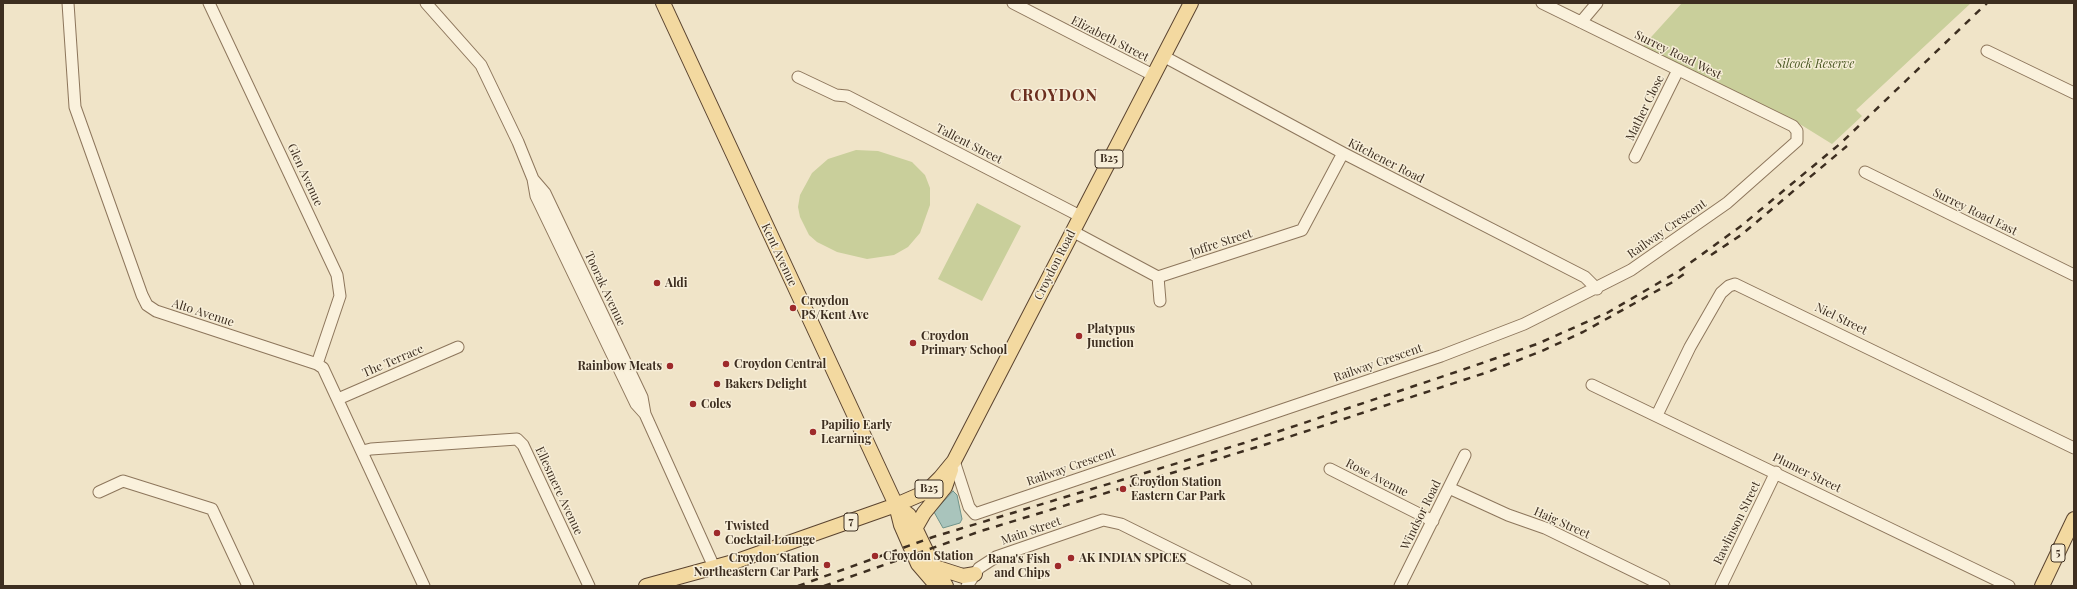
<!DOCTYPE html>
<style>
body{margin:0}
#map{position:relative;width:2077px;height:589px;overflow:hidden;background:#f0e4c8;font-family:"Playfair Display",serif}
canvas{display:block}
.frame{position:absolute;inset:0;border:4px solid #3d2e20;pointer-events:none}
</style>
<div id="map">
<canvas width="2077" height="589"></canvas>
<div class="frame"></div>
</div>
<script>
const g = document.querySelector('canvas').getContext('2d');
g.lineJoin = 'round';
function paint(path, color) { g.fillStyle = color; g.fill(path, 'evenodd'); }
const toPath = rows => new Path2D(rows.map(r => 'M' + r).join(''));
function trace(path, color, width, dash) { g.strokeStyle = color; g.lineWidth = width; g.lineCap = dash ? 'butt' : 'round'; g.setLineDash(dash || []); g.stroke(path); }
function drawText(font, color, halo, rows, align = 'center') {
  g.font = font + ' "Playfair Display",serif'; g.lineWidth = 3; g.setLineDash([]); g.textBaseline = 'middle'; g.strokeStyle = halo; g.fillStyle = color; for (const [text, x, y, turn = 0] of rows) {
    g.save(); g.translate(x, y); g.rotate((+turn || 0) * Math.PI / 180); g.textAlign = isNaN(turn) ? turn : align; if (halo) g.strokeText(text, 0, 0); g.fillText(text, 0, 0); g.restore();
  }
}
paint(toPath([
 [1682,3,1971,3,1856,110,1862,116,1832,144,1803,126,1643,46],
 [856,150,878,151,912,162,925,175,930,188,930,205,920,233,908,247,894,255,867,259,837,252,817,242,809,235,800,217,798,207,800,195,812,173,828,159],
 [977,203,1021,226,982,301,938,279]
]), '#c9cf9b');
const water = toPath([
 [953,491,957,495,962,519,960,523,943,528,934,512,953,491]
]);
paint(water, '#a9c4bc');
trace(water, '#6f938a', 1);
const minor = toPath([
 [68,3,75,107,142,295,147,305,156,311,317,364,323,368,424,586],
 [209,3,337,275,340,296,317,364],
 [426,3,481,65,518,142,533,179,536,196,636,404,645,414],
 [1013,3,1153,75],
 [1581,22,1597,3],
 [1987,51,2074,93],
 [1163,56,1343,153,1585,277,1597,289],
 [798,77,836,95,847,96,1080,216],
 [1635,157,1678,70],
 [1865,172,2074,275],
 [533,179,545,193,642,397,645,414,714,567],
 [1072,231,1158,277,1302,230,1343,153],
 [1158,277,1160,301],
 [1592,385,2009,586],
 [338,399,458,347],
 [1657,415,1690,347,1721,293,1729,286,1735,284,2074,448],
 [363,451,371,449,517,439,523,445,589,586],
 [954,461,969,507,975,514,1441,356,1524,324,1631,270,1727,203,1797,141,1797,131,1793,126,1542,3],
 [1330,469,1433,521],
 [1449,488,1508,515,1545,528,1664,586],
 [99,492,123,481,212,509,248,586],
 [967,586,979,568,996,557,1103,520,1121,524,1246,586],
 [1400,586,1465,455],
 [1721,586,1776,472]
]);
const major = toPath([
 [663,3,896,505,901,525,918,564,937,586],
 [896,505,909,515,930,559,946,586],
 [916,527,924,513,945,487,951,470],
 [935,567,963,576,975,574],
 [646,586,737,561,896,505,926,492,940,478,954,461,1191,3],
 [2042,586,2074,519]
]);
trace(minor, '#8d765c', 13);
trace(major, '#5b4430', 16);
trace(minor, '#faf1dc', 11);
trace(major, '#f3d9a0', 14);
trace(toPath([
 [1711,255,1741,235,1847,146],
 [798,586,933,537,1244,443,1459,371,1537,344,1607,313,1679,271,1741,226,1841,143,1987,3],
 [824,586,981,531,1267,444,1485,373,1542,351,1583,332,1671,283,1687,272]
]), '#3d2e20', 2.5, [7, 7]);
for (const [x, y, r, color] of [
 [657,283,4,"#9e2a2b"],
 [793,308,4,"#9e2a2b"],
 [1079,336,4,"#9e2a2b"],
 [913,343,4,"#9e2a2b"],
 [726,364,4,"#9e2a2b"],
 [670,366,4,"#9e2a2b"],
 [717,384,4,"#9e2a2b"],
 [693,404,4,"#9e2a2b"],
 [813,432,4,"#9e2a2b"],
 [1123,489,4,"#9e2a2b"],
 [717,533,4,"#9e2a2b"],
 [875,556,4,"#9e2a2b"],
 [1071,558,4,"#9e2a2b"],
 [827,565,4,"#9e2a2b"],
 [1058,566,4,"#9e2a2b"]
]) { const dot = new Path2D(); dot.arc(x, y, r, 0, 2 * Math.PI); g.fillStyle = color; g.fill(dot); trace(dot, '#f7eed8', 1.5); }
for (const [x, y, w] of [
 [1109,159,28],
 [929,489,28],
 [851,522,14],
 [2058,553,14]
]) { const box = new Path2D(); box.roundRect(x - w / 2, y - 9, w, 18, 3); g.fillStyle = '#f7eed8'; g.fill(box); trace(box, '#3d2e20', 1); }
drawText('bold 11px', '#3d2e20', null, [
 ["B25",1109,159],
 ["B25",929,489],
 ["7",851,522],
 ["5",2058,553]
]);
drawText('12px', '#3d2e20', '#f7eed8', [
 ["Elizabeth Street",1110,39,27],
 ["Surrey Road West",1678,55,26],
 ["Mather Close",1645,108,-64],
 ["Tallent Street",969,144,27],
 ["Kitchener Road",1386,161,27],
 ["Glen Avenue",305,175,65],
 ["Surrey Road East",1975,212,26],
 ["Railway Crescent",1667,229,-35],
 ["Joffre Street",1221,243,-18],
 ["Kent Avenue",779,255,65],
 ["Croydon Road",1055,265,-63],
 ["Toorak Avenue",605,289,65],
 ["Alto Avenue",203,313,18],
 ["Niel Street",1841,319,26],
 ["The Terrace",393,361,-23],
 ["Railway Crescent",1378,363,-19],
 ["Railway Crescent",1071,467,-19],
 ["Plumer Street",1807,473,26],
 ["Rose Avenue",1377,478,27],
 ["Ellesmere Avenue",559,491,65],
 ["Windsor Road",1421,515,-64],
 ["Haig Street",1562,523,24],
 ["Rawlinson Street",1737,523,-64],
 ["Main Street",1031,531,-19]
]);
drawText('italic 12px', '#4d5a26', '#f7eed8', [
 ["Silcock Reserve",1815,64]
]);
drawText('bold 12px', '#3d2e20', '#f7eed8', [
 ["Aldi",665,283],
 ["Croydon",801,301],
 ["PS/Kent Ave",801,315],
 ["Platypus",1087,329],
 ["Junction",1087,343],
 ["Croydon",921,336],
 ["Primary School",921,350],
 ["Croydon Central",734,364],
 ["Rainbow Meats",662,366,"right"],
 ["Bakers Delight",725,384],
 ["Coles",701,404],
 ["Papilio Early",821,425],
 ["Learning",821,439],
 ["Croydon Station",1131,482],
 ["Eastern Car Park",1131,496],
 ["Twisted",725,526],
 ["Cocktail Lounge",725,540],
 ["Croydon Station",883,556],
 ["Croydon Station",819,558,"right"],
 ["Northeastern Car Park",819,572,"right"],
 ["AK INDIAN SPICES",1079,558],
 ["Rana's Fish",1050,559,"right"],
 ["and Chips",1050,573,"right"]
], 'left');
g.letterSpacing = '1px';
drawText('bold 16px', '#6b2e1e', '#f7eed8', [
 ["CROYDON",1054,96]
]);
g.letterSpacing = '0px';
</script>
